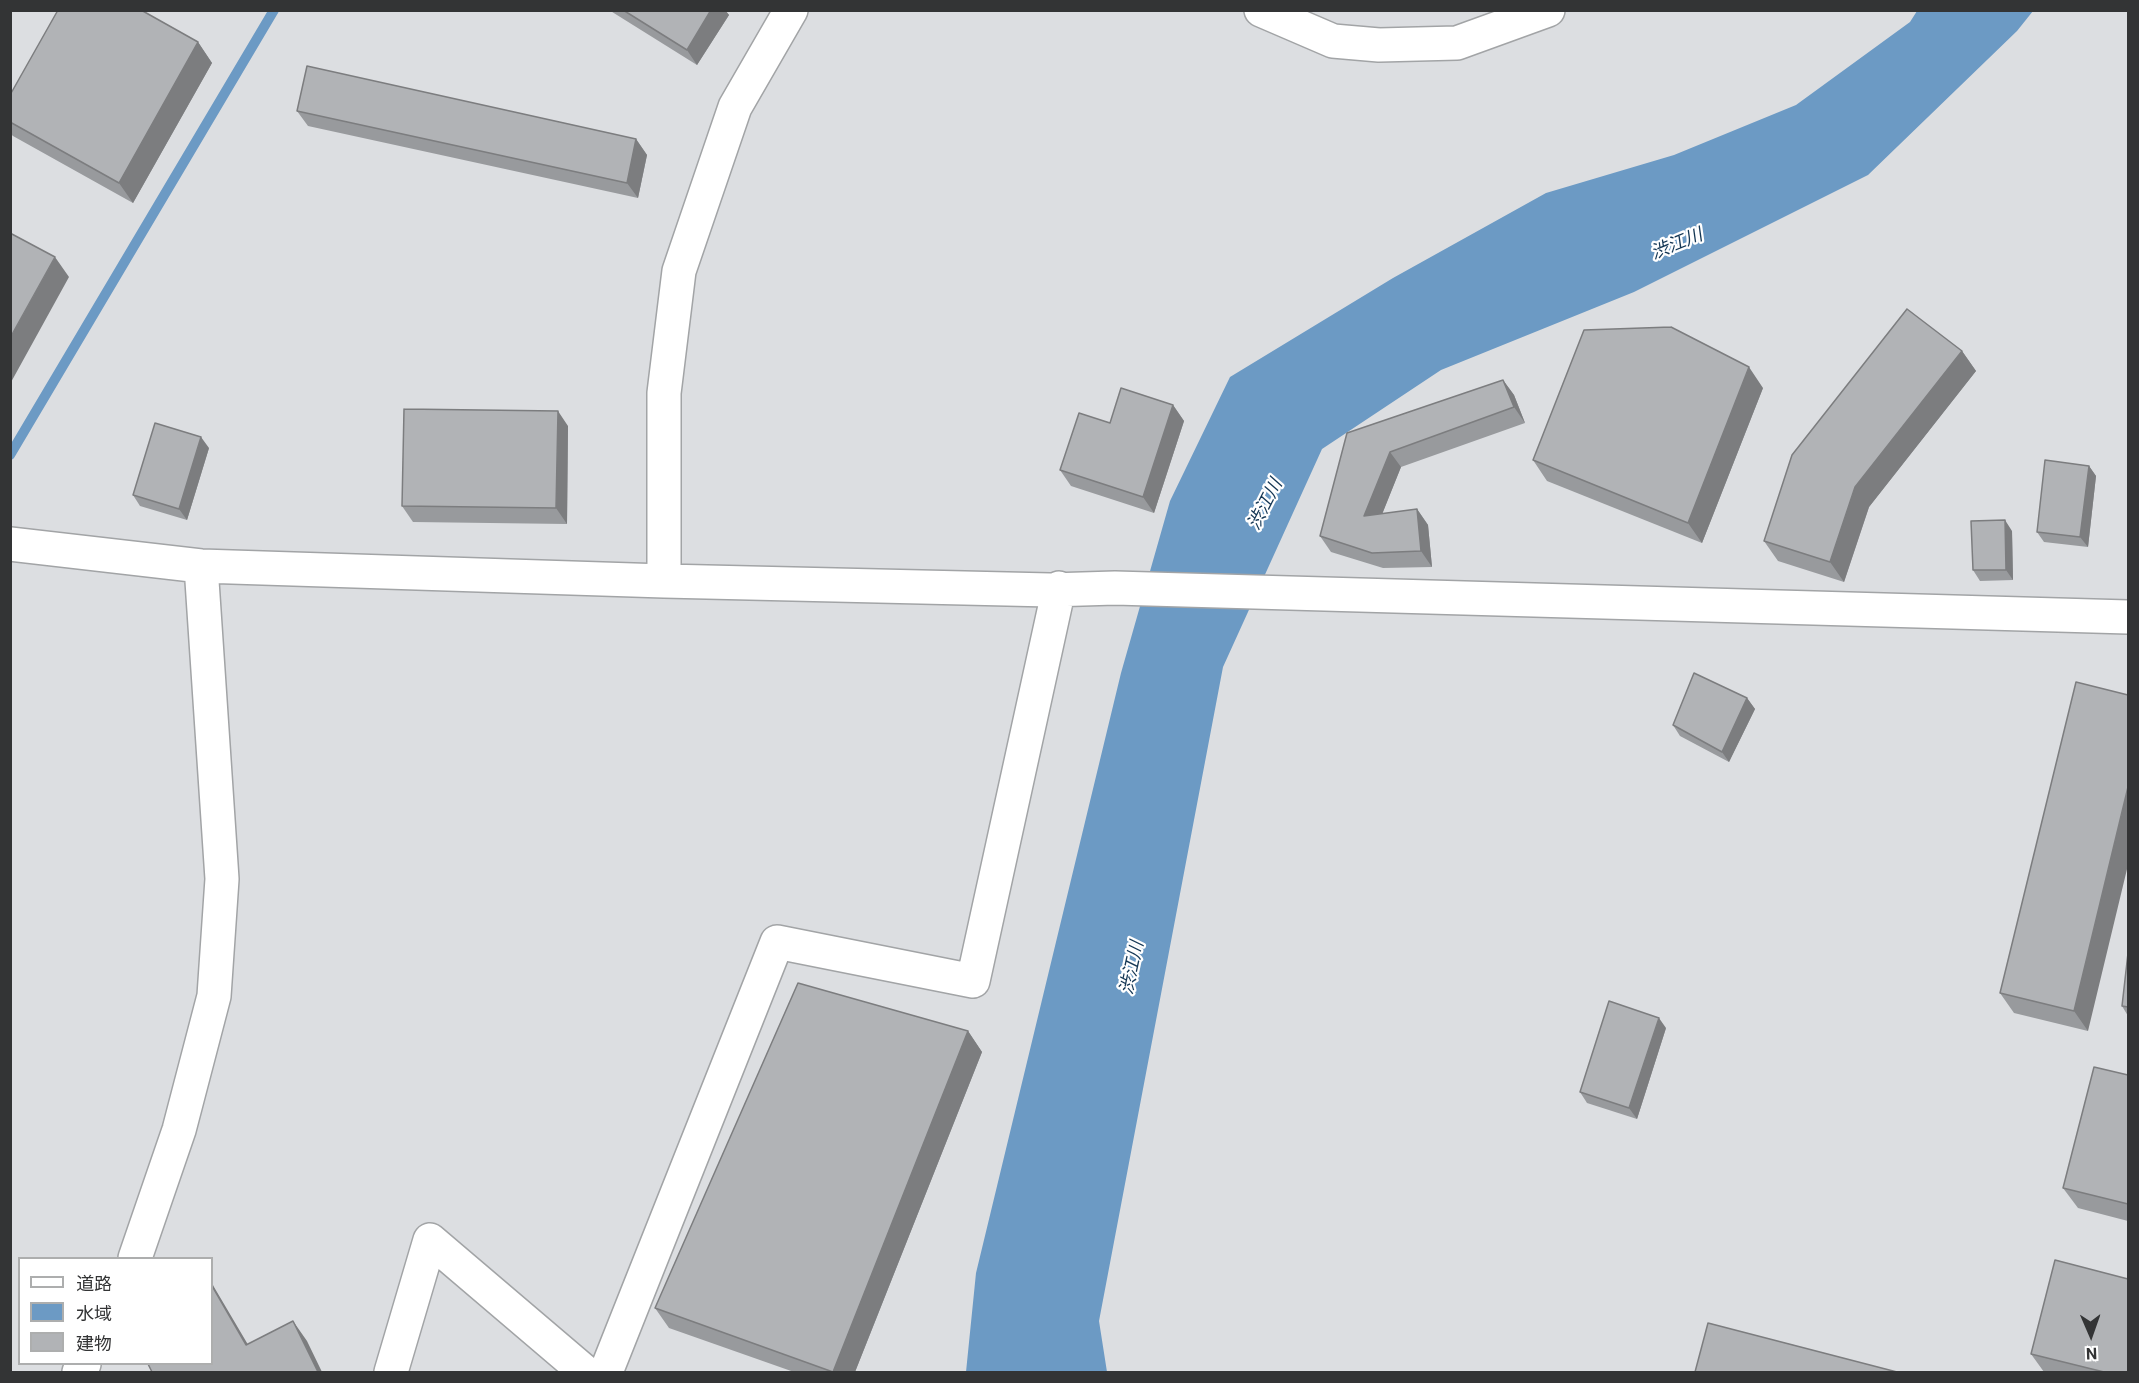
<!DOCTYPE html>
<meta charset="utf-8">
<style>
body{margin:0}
#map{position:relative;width:2139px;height:1383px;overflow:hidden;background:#dcdee1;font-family:Roboto,"Noto Sans JP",sans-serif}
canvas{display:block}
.frame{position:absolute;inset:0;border:12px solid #333435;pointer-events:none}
.legend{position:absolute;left:18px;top:1257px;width:195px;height:108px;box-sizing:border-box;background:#fff;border:2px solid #adaeae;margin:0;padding:8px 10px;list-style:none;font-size:18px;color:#333435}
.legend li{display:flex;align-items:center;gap:12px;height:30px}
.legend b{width:30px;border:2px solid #adaeae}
.north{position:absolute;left:2061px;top:1305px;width:60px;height:60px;-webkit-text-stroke:4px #fff;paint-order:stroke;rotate:178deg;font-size:16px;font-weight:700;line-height:24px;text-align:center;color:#333435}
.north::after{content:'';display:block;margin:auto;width:21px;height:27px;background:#333435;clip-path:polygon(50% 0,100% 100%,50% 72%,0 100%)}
</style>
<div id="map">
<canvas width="2139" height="1383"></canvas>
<div class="frame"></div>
<ul class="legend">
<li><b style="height:8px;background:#fff"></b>道路</li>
<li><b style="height:16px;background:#6c9ac4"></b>水域</li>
<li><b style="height:16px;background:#b1b3b6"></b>建物</li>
</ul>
<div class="north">N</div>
</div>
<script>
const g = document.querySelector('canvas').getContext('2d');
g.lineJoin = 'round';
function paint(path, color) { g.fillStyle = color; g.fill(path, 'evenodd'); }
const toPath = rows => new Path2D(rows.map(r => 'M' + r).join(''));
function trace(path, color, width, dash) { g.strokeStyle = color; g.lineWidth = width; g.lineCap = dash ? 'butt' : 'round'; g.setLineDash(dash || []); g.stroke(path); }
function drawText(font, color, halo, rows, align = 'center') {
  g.font = font + ' Roboto,"Noto Sans JP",sans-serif'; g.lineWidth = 4.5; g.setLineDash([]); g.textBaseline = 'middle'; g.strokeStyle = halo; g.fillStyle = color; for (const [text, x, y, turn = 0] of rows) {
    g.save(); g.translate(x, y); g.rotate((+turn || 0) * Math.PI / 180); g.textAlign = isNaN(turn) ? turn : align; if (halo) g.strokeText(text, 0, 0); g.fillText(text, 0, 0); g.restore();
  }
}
paint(toPath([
 [1917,11,2033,11,2017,31,1868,175,1634,292,1441,370,1322,449,1223,667,1099,1321,1107,1372,966,1372,976,1273,1121,673,1170,501,1230,377,1393,278,1546,193,1674,155,1796,105,1910,22]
]), '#6c9ac4');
trace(toPath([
 [10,455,274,10]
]), '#6c9ac4', 10);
const street = toPath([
 [1261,10,1333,41,1379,45,1457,43,1548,10],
 [10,544,201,566,664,581,1050,590,1115,588,2128,617],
 [664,581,664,393,679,271,735,107,791,10],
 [135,1258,179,1130,214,996,222,879,201,566],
 [79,1372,84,1364],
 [391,1372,430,1240,585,1372],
 [606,1372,777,942,973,981,1059,588]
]);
trace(street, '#a2a4a6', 36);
trace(street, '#fff', 33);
paint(toPath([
 [609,10,725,10,729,15,697,65],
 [198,42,212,63,133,203,13,136,10,133,10,95],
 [297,111,636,139,647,155,638,198,308,126],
 [1962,351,1976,371,1869,507,1844,582,1778,561,1764,541],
 [1503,380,1514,395,1525,423,1401,467,1382,514,1417,509,1428,525,1432,567,1383,568,1331,552,1320,536,1347,433],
 [1763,388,1702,543,1547,481,1533,460],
 [1173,405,1184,421,1154,513,1071,486,1060,470],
 [568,426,567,524,413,522,402,506],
 [209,448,187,520,140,506,133,495],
 [2089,466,2096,476,2088,547,2044,542,2037,532],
 [2012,531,2013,580,1980,581,1973,570],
 [2076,682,2088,1031,2014,1013,2000,993],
 [1747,698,1755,709,1729,762,1680,736,1673,725],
 [2128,953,2128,1016,2122,1006],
 [1666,1028,1637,1119,1587,1103,1580,1092],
 [968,1031,982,1052,855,1372,794,1372,669,1328,655,1308],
 [2128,1075,2128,1221,2078,1208,2063,1188],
 [2031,1354,2128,1372,2044,1372]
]), '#989a9d');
paint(toPath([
 [711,10,725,10,729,15,697,65,687,50],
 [198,42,212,63,133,203,119,183],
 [636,139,647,155,638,198,627,183],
 [55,257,69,277,10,384,10,338],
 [1962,351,1976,371,1869,507,1844,582,1830,562,1855,487],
 [1749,367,1763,388,1702,543,1688,523],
 [1503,380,1514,395,1525,423,1514,407],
 [1173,405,1184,421,1154,513,1143,497],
 [558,411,568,426,567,524,556,508],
 [201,437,209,448,187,520,179,509],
 [1390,452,1401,467,1375,532,1364,516],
 [2089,466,2096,476,2088,547,2080,537],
 [1417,509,1428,525,1432,567,1421,551],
 [2005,520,2012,531,2013,580,2006,570],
 [1747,698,1755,709,1729,762,1722,752],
 [2128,787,2128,865,2088,1031,2074,1011],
 [1659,1018,1666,1028,1637,1119,1629,1108],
 [968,1031,982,1052,855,1372,833,1372],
 [212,1283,214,1287,260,1365,246,1345,212,1286],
 [293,1321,307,1341,322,1372,318,1372]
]), '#7c7d7f');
const building = toPath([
 [58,10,141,10,198,42,119,183,10,122,10,95,58,10],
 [623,10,711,10,687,50,623,10],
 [307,66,636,139,627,183,297,111,307,66],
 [10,233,55,257,10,338,10,233],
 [1907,309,1962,351,1855,487,1830,562,1764,541,1792,455,1907,309],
 [1671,327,1749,367,1688,523,1533,460,1584,330,1671,327],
 [1503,380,1514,407,1390,452,1364,516,1417,509,1421,551,1372,553,1320,536,1347,433,1503,380],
 [1121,388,1173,405,1143,497,1060,470,1079,413,1110,423,1121,388],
 [404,409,558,411,556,508,402,506,404,409],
 [155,423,201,437,179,509,133,495,155,423],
 [2045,460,2089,466,2080,537,2037,532,2045,460],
 [2005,520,2006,570,1973,570,1971,521,2005,520],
 [1694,673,1747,698,1722,752,1673,725,1694,673],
 [2076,682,2128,695,2128,787,2074,1011,2000,993,2076,682],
 [2128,953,2128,1007,2122,1006,2128,953],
 [798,983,968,1031,833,1372,655,1308,798,983],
 [1609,1001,1659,1018,1629,1108,1580,1092,1609,1001],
 [2094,1067,2128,1075,2128,1204,2063,1188,2094,1067],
 [2055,1260,2128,1279,2128,1372,2104,1372,2031,1354,2055,1260],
 [212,1286,246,1345,293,1321,318,1372,152,1372,148,1364,212,1364,212,1286],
 [1708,1323,1897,1372,1695,1372,1708,1323]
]);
paint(building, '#b1b3b6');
trace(building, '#7c7d7f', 1.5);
drawText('italic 18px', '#133654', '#fff', [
 ["渋江川",1677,245,-22],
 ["渋江川",1266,505,-63],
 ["渋江川",1133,968,-78]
]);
</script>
